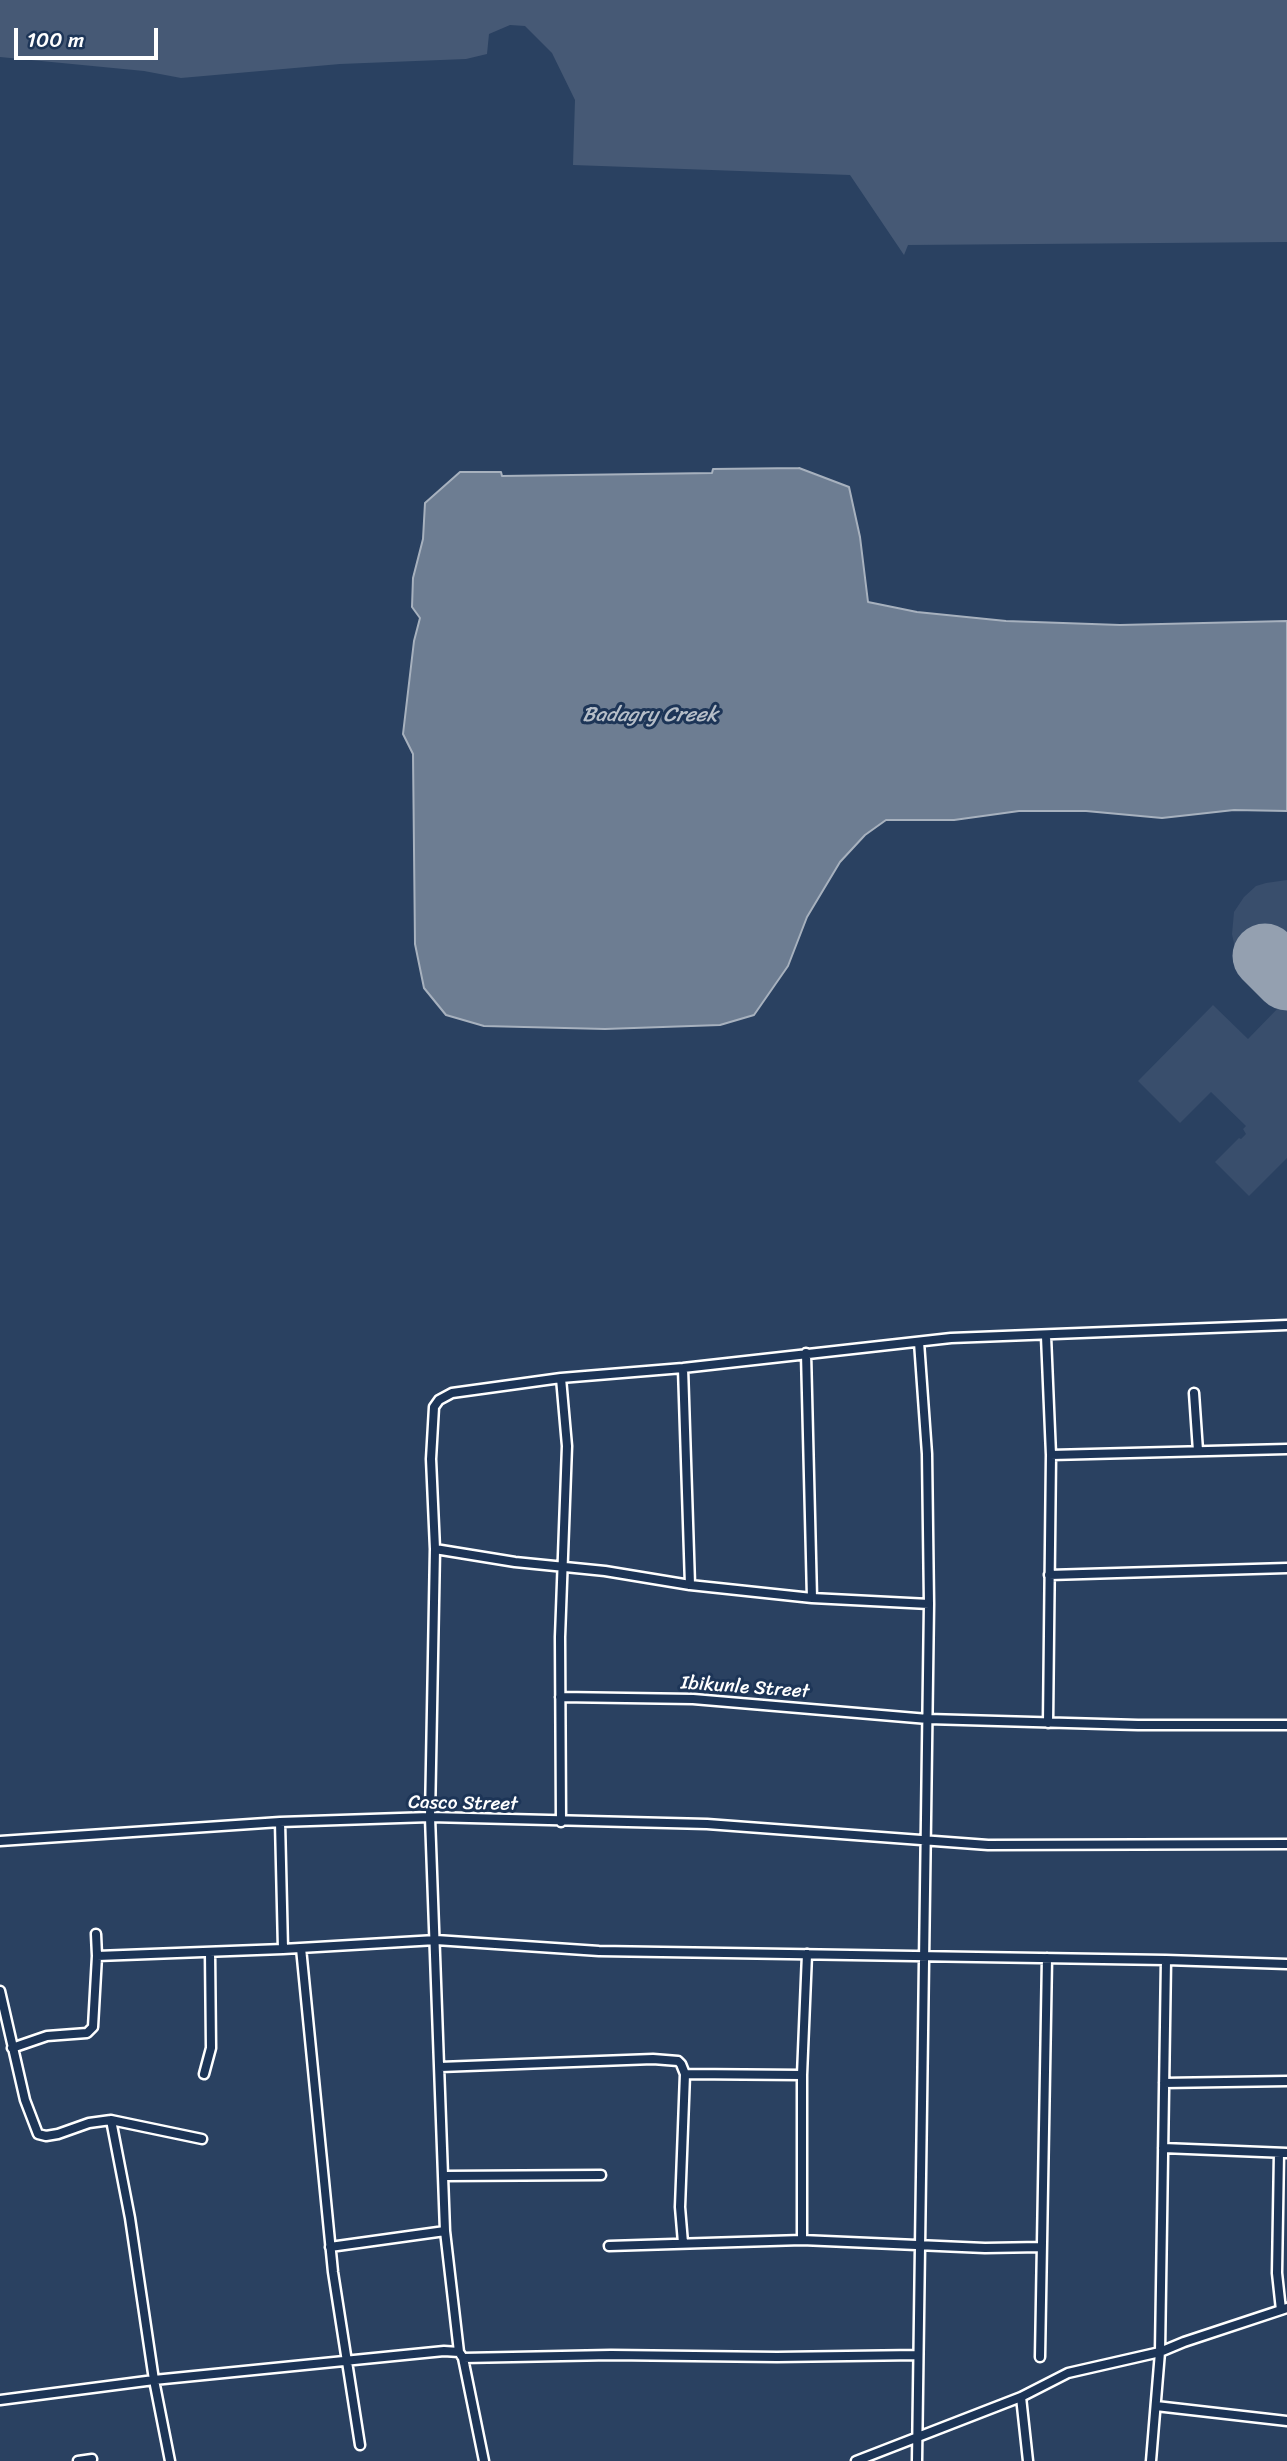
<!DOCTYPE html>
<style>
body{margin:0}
#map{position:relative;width:1287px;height:2461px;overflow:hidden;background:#2a4161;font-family:Sriracha,sans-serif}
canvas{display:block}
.scale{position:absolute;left:14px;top:28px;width:144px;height:32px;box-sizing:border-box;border:4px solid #fff;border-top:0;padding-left:9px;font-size:21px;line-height:24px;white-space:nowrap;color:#fff;-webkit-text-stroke:5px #1d3557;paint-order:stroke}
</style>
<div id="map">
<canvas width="1287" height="2461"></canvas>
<div class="scale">100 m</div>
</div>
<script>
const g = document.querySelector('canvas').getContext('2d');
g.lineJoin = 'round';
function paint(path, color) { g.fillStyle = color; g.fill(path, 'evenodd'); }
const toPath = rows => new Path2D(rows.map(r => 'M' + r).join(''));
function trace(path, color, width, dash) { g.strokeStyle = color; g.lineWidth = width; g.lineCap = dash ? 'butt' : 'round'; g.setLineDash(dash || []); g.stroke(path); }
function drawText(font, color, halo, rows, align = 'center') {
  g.font = font + ' Sriracha,sans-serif'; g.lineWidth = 6; g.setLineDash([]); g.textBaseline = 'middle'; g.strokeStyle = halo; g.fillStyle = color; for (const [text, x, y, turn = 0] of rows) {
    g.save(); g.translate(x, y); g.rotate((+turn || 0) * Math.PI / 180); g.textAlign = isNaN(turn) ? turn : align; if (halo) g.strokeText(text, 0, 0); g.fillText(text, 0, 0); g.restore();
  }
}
paint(toPath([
 [1287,880,1287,931,1284,931,1247,967,1236,953,1232,934,1234,912,1244,897,1256,886,1266,883],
 [1283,938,1287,943,1287,1158,1249,1196,1215,1162,1239,1138,1241,1139,1246,1134,1243,1129,1246,1126,1211,1092,1180,1123,1138,1081,1213,1005,1248,1039,1281,1005,1249,973]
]), '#394e6c');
paint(toPath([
 [0,0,1287,0,1287,242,908,245,904,255,850,175,573,165,575,100,552,53,525,26,510,25,489,34,487,54,466,59,340,64,181,78,144,71,0,57]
]), '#465975');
const water = toPath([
 [799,468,849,487,860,537,868,602,917,612,1006,621,1120,625,1287,621,1287,811,1234,810,1162,818,1086,811,1019,811,954,820,886,820,865,835,840,862,807,917,788,966,754,1015,720,1025,605,1029,484,1026,446,1015,424,988,415,944,413,754,403,734,414,641,420,618,412,607,413,578,423,539,425,503,460,472,501,472,502,476,712,473,713,469,799,468]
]);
paint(water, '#6d7d92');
trace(water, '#a7b1be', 2);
trace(toPath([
 [1265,956,1287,978]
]), '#94a0b0', 65);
const minor = toPath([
 [1046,1336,1051,1455,1048,1723],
 [806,1353,812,1598],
 [683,1368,690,1585],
 [561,1378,567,1446,560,1637,561,1822],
 [1194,1393,1198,1451],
 [1051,1455,1287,1449],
 [435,1549,515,1562,605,1571,690,1585,812,1598,929,1604],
 [1049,1575,1287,1568],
 [560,1697,693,1699,928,1719,1138,1725,1287,1725],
 [280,1822,283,1949],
 [0,1841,280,1822,430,1817,707,1824,988,1845,1287,1844],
 [301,1948,333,2272,360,2445],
 [97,1956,283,1949,436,1940,599,1951,1166,1960,1287,1964],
 [0,1991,25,2100,38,2134,46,2136,58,2134,89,2123,111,2120,202,2139],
 [12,2048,47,2036,87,2033,93,2027,97,1956,96,1934],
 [440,2067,653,2059,678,2061,681,2064,685,2074,802,2075],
 [204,2074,211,2048,210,1952],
 [1164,2083,1287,2081],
 [111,2120,130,2218,154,2380,170,2461],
 [1163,2148,1287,2153],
 [1279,2153,1277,2273,1281,2310],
 [444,2176,601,2175],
 [802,2240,802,2075,807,1954],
 [683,2243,680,2207,685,2074],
 [609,2246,802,2240,985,2248,1041,2247],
 [330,2247,445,2231],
 [459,2352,445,2231,430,1817,435,1549,431,1459,434,1407,439,1400,452,1393,561,1378,683,1368,951,1338,1287,1325],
 [1040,2357,1047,1958],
 [463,2358,484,2461],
 [1021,2397,1028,2461],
 [0,2400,154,2380,444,2351,459,2352,463,2358,611,2355,777,2357,918,2355],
 [1156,2406,1287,2421],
 [78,2461,92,2459],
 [856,2461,1021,2397,1068,2373,1160,2352,1184,2342,1287,2308],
 [917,2461,929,1604,927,1454,919,1342],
 [1151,2461,1160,2352,1166,1960]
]);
trace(minor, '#fff', 13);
trace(minor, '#1d3557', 8);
drawText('19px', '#fff', '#1d3557', [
 ["Ibikunle Street",745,1688,4],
 ["Casco Street",463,1804,1]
]);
drawText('italic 21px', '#b6bec8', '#1d3557', [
 ["Badagry Creek",650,716]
]);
</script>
